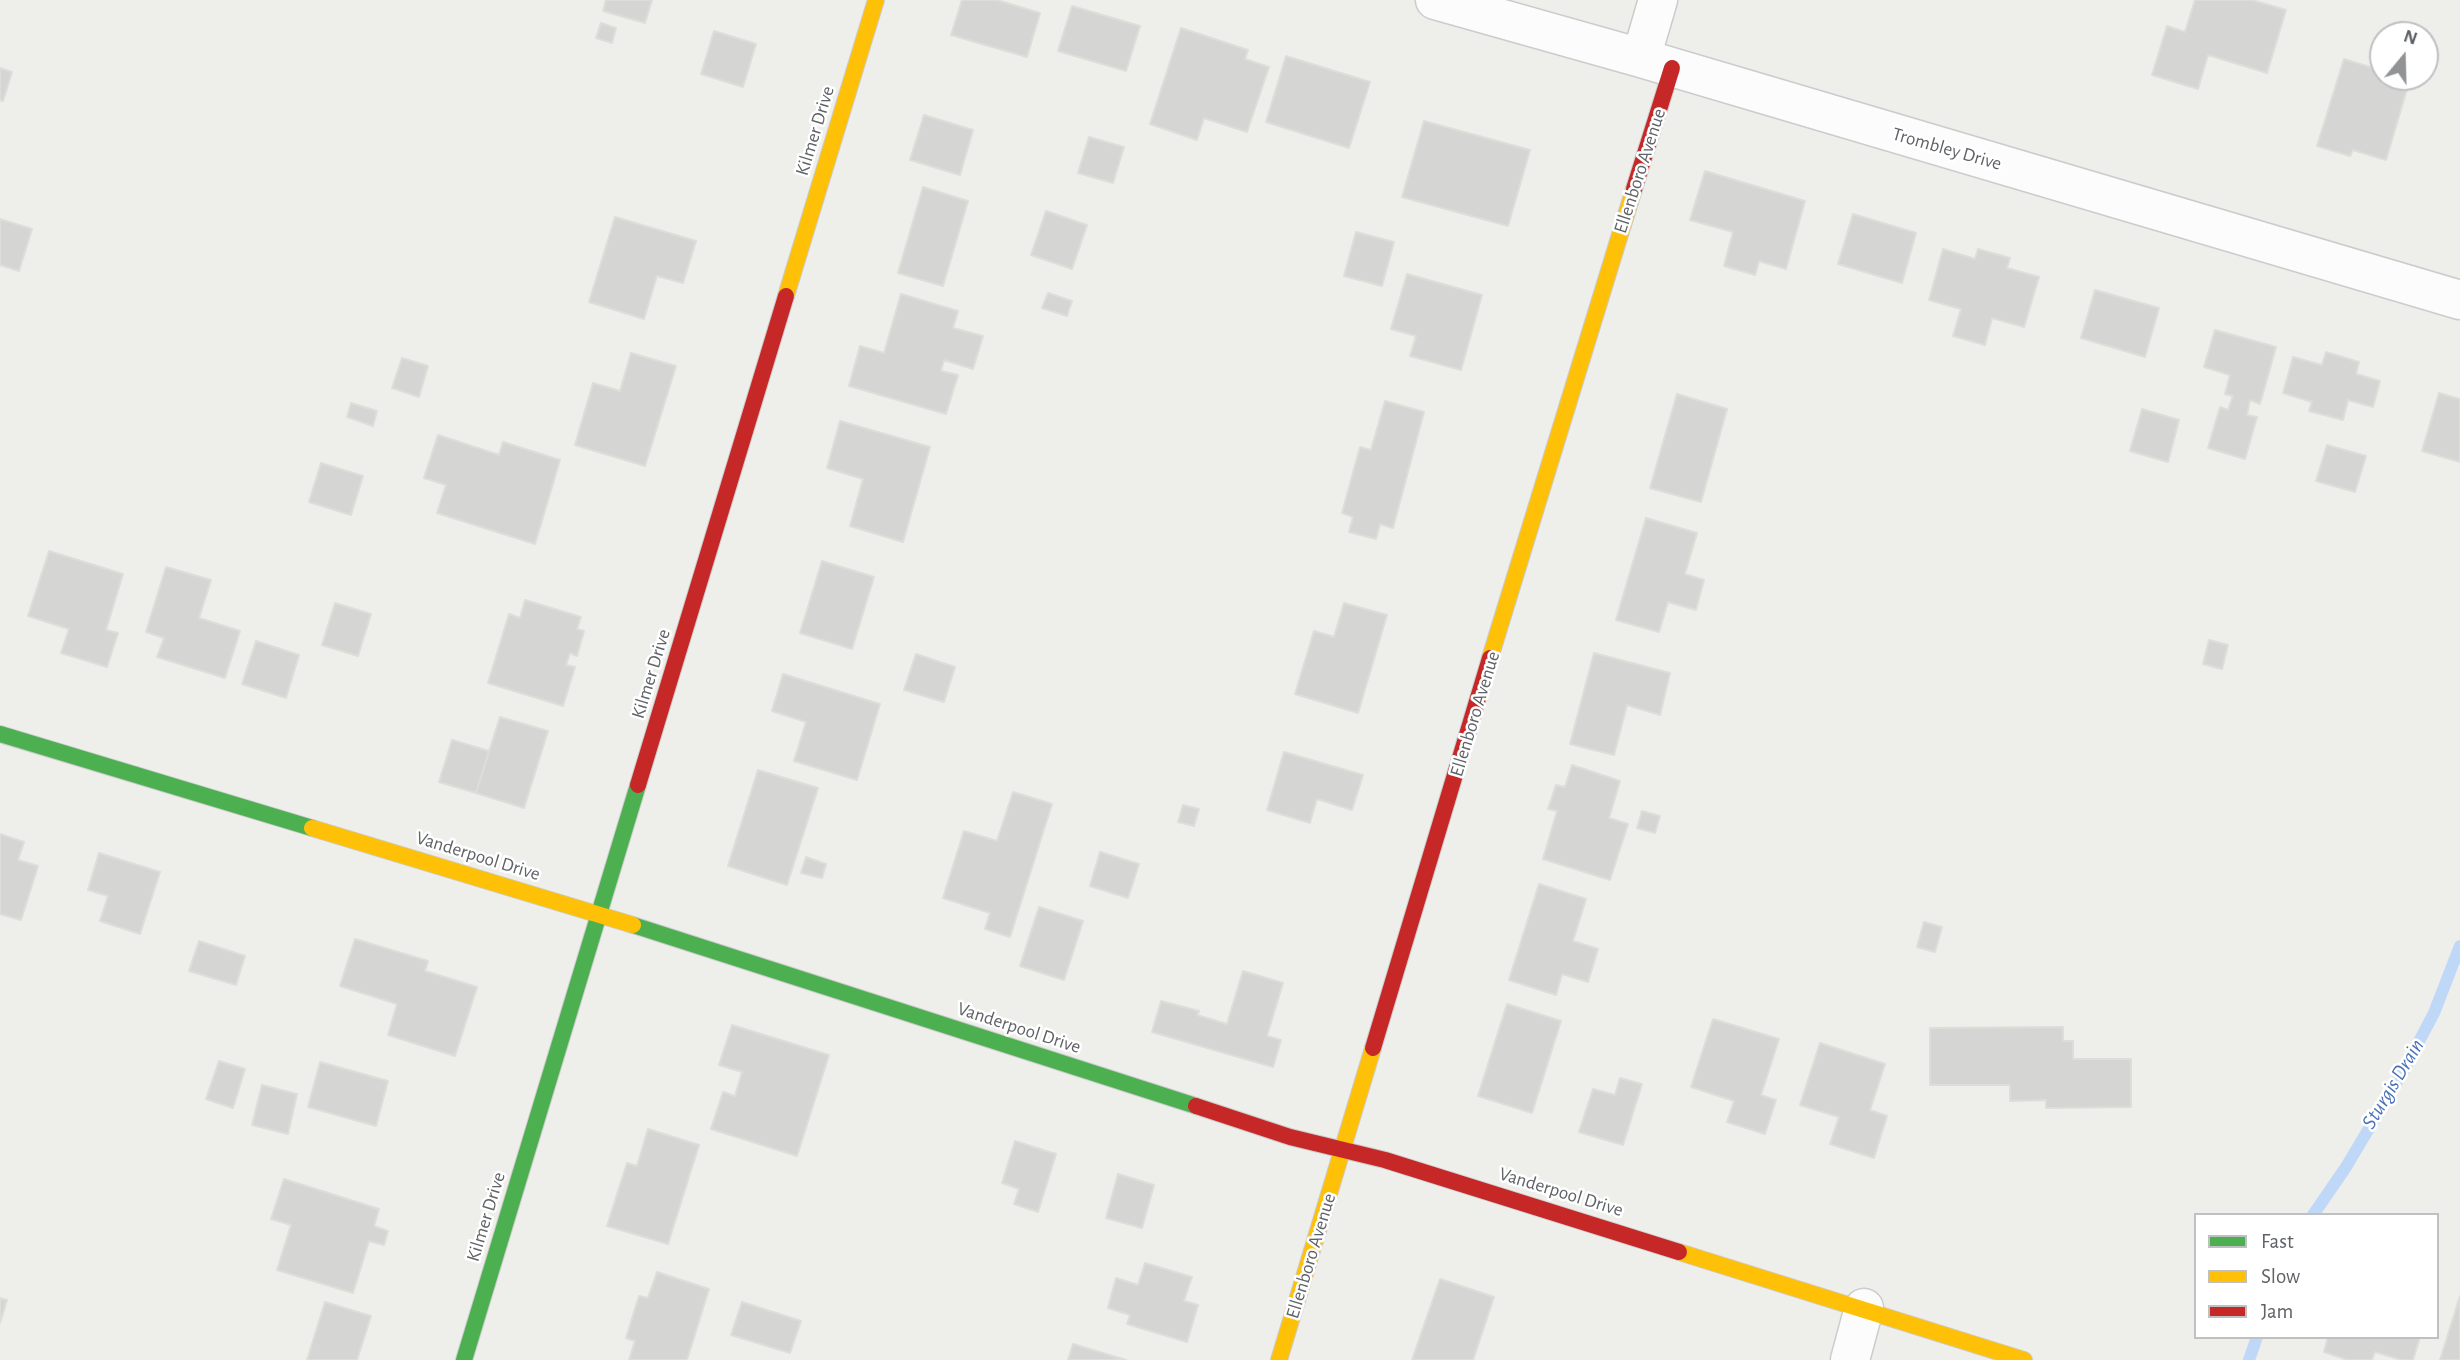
<!DOCTYPE html>
<style>
body{margin:0}
#map{position:relative;width:2460px;height:1360px;overflow:hidden;background:#eeeeea;font-family:"Alegreya Sans",sans-serif}
canvas{display:block}
.legend{position:absolute;left:2194px;top:1213px;width:245px;height:126px;box-sizing:border-box;background:#fff;border:2px solid #bfc0c2;margin:0;padding:9px 12px;list-style:none;font-size:21px;color:#5f6267}
.legend li{display:flex;align-items:center;gap:14px;height:35px}
.legend b{width:35px;border:2px solid #bfc0c2}
.north{position:absolute;left:2369px;top:21px;width:70px;height:70px;box-sizing:border-box;background:#fff;border:2px solid #bfc0c2;border-radius:50%;rotate:19deg;font-size:19px;font-weight:700;line-height:28px;text-align:center;color:#5f6267}
.north::after{content:'';display:block;margin:auto;width:24px;height:32px;background:#919395;clip-path:polygon(50% 0,100% 100%,50% 72%,0 100%)}
</style>
<div id="map">
<canvas width="2460" height="1360"></canvas>
<ul class="legend">
<li><b style="height:9px;background:#4caf50"></b>Fast</li>
<li><b style="height:9px;background:#ffc107"></b>Slow</li>
<li><b style="height:9px;background:#c62828"></b>Jam</li>
</ul>
<div class="north">N</div>
</div>
<script>
const g = document.querySelector('canvas').getContext('2d');
g.lineJoin = 'round';
const toPath = rows => new Path2D(rows.map(r => 'M' + r).join(''));
function trace(path, color, width, dash) { g.strokeStyle = color; g.lineWidth = width; g.lineCap = dash ? 'butt' : 'round'; g.setLineDash(dash || []); g.stroke(path); }
function paint(path, color) { g.fillStyle = color; g.fill(path, 'evenodd'); }
function drawText(font, color, halo, rows, align = 'center') {
  g.font = font + ' "Alegreya Sans",sans-serif'; g.lineWidth = 5; g.setLineDash([]); g.textBaseline = 'middle'; g.strokeStyle = halo; g.fillStyle = color; for (const [text, x, y, turn = 0] of rows) {
    g.save(); g.translate(x, y); g.rotate((+turn || 0) * Math.PI / 180); g.textAlign = isNaN(turn) ? turn : align; if (halo) g.strokeText(text, 0, 0); g.fillText(text, 0, 0); g.restore();
  }
}
trace(toPath([
 [2313,1215,2346,1167,2405,1068,2434,1013,2460,946],
 [2249,1360,2257,1337]
]), '#c0d8f7', 12);
const building = toPath([
 [606,0,652,0,645,23,603,11,606,0],
 [962,0,997,0,1040,13,1027,57,951,35,962,0],
 [2195,0,2252,0,2286,10,2267,73,2208,55,2198,89,2152,75,2167,26,2185,32,2195,0],
 [1072,6,1140,26,1126,71,1058,51,1072,6],
 [601,23,616,28,612,43,596,38,601,23],
 [1181,28,1248,50,1245,59,1269,67,1247,132,1204,118,1197,140,1150,124,1181,28],
 [714,31,756,44,743,87,701,74,714,31],
 [1286,56,1370,82,1349,148,1266,122,1286,56],
 [2344,59,2383,71,2383,77,2410,79,2386,160,2353,150,2350,156,2317,146,2344,59],
 [0,68,12,72,3,101,0,100,0,68],
 [924,115,973,130,960,175,910,160,924,115],
 [1424,121,1530,150,1508,226,1402,197,1424,121],
 [1089,137,1124,147,1113,183,1078,173,1089,137],
 [1705,171,1805,201,1786,269,1759,261,1755,275,1724,266,1733,232,1690,220,1705,171],
 [923,187,968,201,943,286,898,273,923,187],
 [1046,211,1087,225,1072,269,1031,255,1046,211],
 [1853,214,1916,233,1902,283,1838,264,1853,214],
 [615,217,696,241,683,283,657,276,644,319,589,302,615,217],
 [0,219,32,229,19,271,0,265,0,219],
 [1356,232,1394,242,1382,286,1344,276,1356,232],
 [1943,249,1975,259,1978,249,2010,258,2007,268,2039,277,2024,327,1992,318,1985,345,1953,336,1961,309,1929,300,1943,249],
 [1407,274,1482,295,1461,370,1410,356,1416,336,1391,329,1407,274],
 [2095,290,2159,308,2145,357,2081,338,2095,290],
 [1048,293,1072,301,1067,316,1042,308,1048,293],
 [901,294,958,311,953,328,983,336,973,369,944,360,941,371,958,375,946,414,849,386,860,346,884,353,901,294],
 [2215,330,2276,347,2260,404,2250,400,2247,415,2257,417,2245,459,2208,448,2220,407,2228,410,2233,396,2225,394,2230,375,2204,367,2215,330],
 [2326,352,2359,362,2356,374,2380,381,2373,407,2348,400,2343,420,2309,411,2312,402,2283,393,2293,357,2322,365,2326,352],
 [631,353,676,366,645,466,575,445,593,383,620,391,631,353],
 [402,358,428,366,419,397,392,388,402,358],
 [2439,393,2460,399,2460,462,2422,451,2439,393],
 [1677,394,1727,409,1701,502,1650,488,1677,394],
 [1385,401,1424,412,1393,528,1380,524,1376,539,1349,532,1353,517,1342,513,1360,447,1371,450,1385,401],
 [351,403,377,411,373,426,347,417,351,403],
 [2142,409,2179,420,2168,462,2130,451,2142,409],
 [840,421,930,447,903,542,850,526,863,479,827,468,840,421],
 [438,435,499,455,503,442,560,460,535,544,437,513,446,485,424,478,438,435],
 [2327,445,2366,456,2355,492,2316,481,2327,445],
 [321,463,363,476,351,515,309,502,321,463],
 [1646,518,1697,533,1685,574,1704,580,1696,610,1668,602,1659,632,1616,620,1646,518],
 [49,551,123,574,106,630,118,633,107,667,61,653,69,629,28,616,49,551],
 [822,561,874,577,852,649,800,633,822,561],
 [166,567,211,580,199,618,240,631,225,678,157,657,164,638,146,632,166,567],
 [525,600,581,617,577,629,584,631,577,656,570,653,566,665,575,667,563,706,488,683,509,614,520,618,525,600],
 [335,603,371,614,358,656,322,645,335,603],
 [1344,603,1387,615,1358,713,1295,694,1314,631,1334,637,1344,603],
 [2209,640,2228,645,2222,669,2203,664,2209,640],
 [256,641,299,655,286,698,242,684,256,641],
 [1594,653,1670,673,1660,715,1627,705,1614,755,1570,744,1594,653],
 [916,654,955,667,944,702,904,690,916,654],
 [783,674,880,704,857,780,794,761,806,722,772,711,783,674],
 [500,717,548,731,524,808,476,793,500,717],
 [452,740,489,751,476,793,439,782,452,740],
 [1284,752,1363,775,1352,810,1317,799,1310,823,1267,810,1284,752],
 [1572,765,1620,781,1609,818,1628,824,1610,880,1543,859,1557,811,1548,809,1556,785,1565,787,1572,765],
 [758,770,818,788,787,885,728,866,758,770],
 [1013,792,1052,804,1010,937,985,929,990,913,943,898,964,831,997,841,1013,792],
 [1183,805,1199,809,1194,826,1178,822,1183,805],
 [1642,811,1660,816,1655,833,1637,828,1642,811],
 [0,834,24,842,18,860,38,866,21,920,0,914,0,834],
 [1100,852,1139,864,1128,898,1090,886,1100,852],
 [99,853,160,872,140,934,100,921,108,896,88,890,99,853],
 [806,857,826,864,822,878,801,873,806,857],
 [1539,884,1586,899,1573,941,1598,949,1588,982,1562,974,1556,995,1509,980,1539,884],
 [1039,907,1083,921,1064,980,1020,966,1039,907],
 [1924,922,1942,927,1935,952,1917,947,1924,922],
 [355,939,428,961,425,971,477,987,455,1056,388,1035,397,1004,340,986,355,939],
 [199,941,245,956,236,985,189,971,199,941],
 [1243,971,1283,983,1267,1036,1281,1040,1273,1067,1152,1032,1161,1001,1199,1011,1197,1015,1227,1024,1243,971],
 [1507,1004,1561,1021,1532,1113,1478,1096,1507,1004],
 [1713,1019,1779,1039,1761,1095,1776,1100,1765,1134,1727,1122,1734,1101,1691,1087,1713,1019],
 [732,1025,829,1055,797,1156,711,1129,723,1092,735,1096,742,1072,719,1065,732,1025],
 [2063,1027,2063,1041,2073,1041,2073,1059,2131,1059,2131,1107,2046,1108,2046,1100,2010,1101,2010,1085,1930,1085,1930,1028,2063,1027],
 [1820,1043,1885,1064,1870,1110,1887,1116,1874,1158,1830,1144,1839,1117,1800,1105,1820,1043],
 [219,1061,245,1069,233,1108,206,1099,219,1061],
 [320,1062,388,1081,376,1126,308,1107,320,1062],
 [1620,1078,1642,1084,1623,1145,1579,1132,1593,1089,1615,1095,1620,1078],
 [262,1085,297,1094,288,1134,252,1125,262,1085],
 [648,1129,699,1145,668,1244,607,1226,627,1163,637,1166,648,1129],
 [1015,1141,1056,1154,1038,1212,1014,1204,1019,1189,1002,1183,1015,1141],
 [1118,1174,1154,1185,1142,1228,1106,1218,1118,1174],
 [284,1179,379,1209,374,1226,388,1231,384,1245,369,1241,353,1293,277,1270,291,1225,271,1219,284,1179],
 [1145,1263,1192,1277,1184,1301,1198,1305,1187,1342,1127,1324,1130,1315,1108,1308,1116,1278,1138,1285,1145,1263],
 [657,1272,709,1289,687,1360,629,1360,635,1341,626,1338,639,1296,648,1298,657,1272],
 [1440,1279,1494,1297,1473,1360,1412,1360,1440,1279],
 [2460,1296,2460,1360,2440,1360,2460,1296],
 [0,1298,7,1300,0,1323,0,1298],
 [325,1302,371,1316,357,1360,307,1360,325,1302],
 [742,1302,801,1321,790,1353,731,1335,742,1302],
 [2328,1337,2420,1337,2413,1360,2402,1360,2375,1352,2372,1360,2348,1360,2324,1352,2328,1337],
 [1073,1344,1126,1360,1068,1360,1073,1344]
]);
paint(building, '#d5d5d3');
trace(building, '#deddd9', 2);
const street = toPath([
 [1435,0,1641,58,2460,300],
 [1641,58,1658,0],
 [1850,1360,1864,1308]
]);
const fast = toPath([
 [0,734,312,828],
 [633,925,1196,1106],
 [464,1360,638,785]
]);
const slow = toPath([
 [786,296,876,0],
 [1490,658,1634,189],
 [312,828,633,925],
 [1679,1252,2024,1360],
 [1279,1360,1373,1048]
]);
const jam = toPath([
 [1634,189,1672,68],
 [638,785,786,296],
 [1373,1048,1490,658],
 [1196,1106,1290,1137,1385,1160,1679,1252]
]);
trace(street, '#cbcccc', 41);
trace(fast, '#cbcbcc', 18);
trace(slow, '#cbcbcc', 18);
trace(jam, '#cbcbcc', 18);
trace(street, '#fcfcfc', 38);
trace(fast, '#4caf50', 16);
trace(slow, '#ffc107', 16);
trace(jam, '#c62828', 16);
drawText('19px', '#5f6267', '#fff', [
 ["Kilmer Drive",815,131,-73],
 ["Trombley Drive",1947,149,16],
 ["Ellenboro Avenue",1640,171,-72],
 ["Kilmer Drive",651,674,-73],
 ["Ellenboro Avenue",1475,714,-73],
 ["Vanderpool Drive",478,856,17],
 ["Vanderpool Drive",1019,1028,18],
 ["Vanderpool Drive",1561,1192,17],
 ["Kilmer Drive",486,1217,-73],
 ["Ellenboro Avenue",1311,1256,-73]
]);
drawText('italic 21px', '#4a71b8', '#fff', [
 ["Sturgis Drain",2393,1084,-59]
]);
</script>
